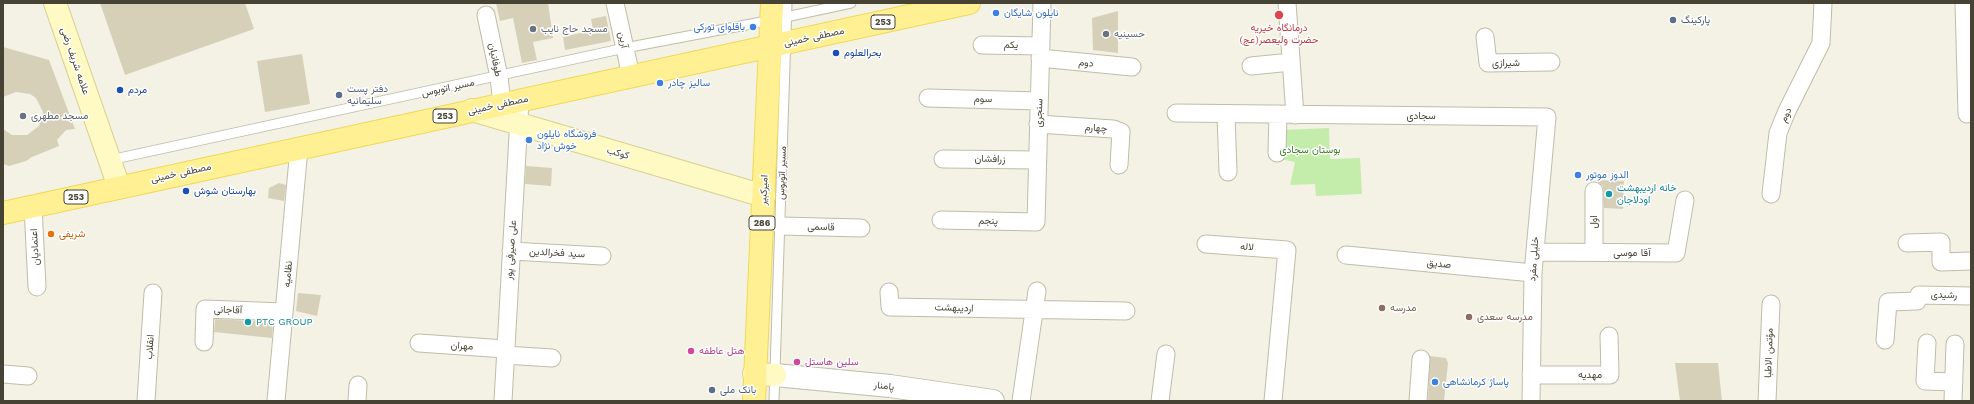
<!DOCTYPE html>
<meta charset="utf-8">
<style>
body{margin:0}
#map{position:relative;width:1974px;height:404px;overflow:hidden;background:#f4f2e5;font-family:"Work Sans",sans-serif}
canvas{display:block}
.frame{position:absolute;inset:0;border:4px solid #474334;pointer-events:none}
</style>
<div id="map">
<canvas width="1974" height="404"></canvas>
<div class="frame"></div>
</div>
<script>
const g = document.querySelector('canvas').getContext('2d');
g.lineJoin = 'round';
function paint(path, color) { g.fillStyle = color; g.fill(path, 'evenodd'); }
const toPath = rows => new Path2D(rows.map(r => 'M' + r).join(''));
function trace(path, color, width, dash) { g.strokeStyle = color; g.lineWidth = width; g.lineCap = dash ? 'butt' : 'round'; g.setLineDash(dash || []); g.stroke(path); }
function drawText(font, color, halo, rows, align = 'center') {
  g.font = font + ' "Work Sans",Vazirmatn,sans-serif'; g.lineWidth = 3; g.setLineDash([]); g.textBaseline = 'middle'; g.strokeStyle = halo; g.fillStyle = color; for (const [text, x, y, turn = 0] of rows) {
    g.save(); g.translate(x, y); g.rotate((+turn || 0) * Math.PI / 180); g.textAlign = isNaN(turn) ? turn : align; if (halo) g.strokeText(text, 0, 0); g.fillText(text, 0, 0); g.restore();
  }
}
paint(toPath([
 [1329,128,1330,159,1360,158,1362,194,1316,196,1315,184,1290,185,1295,162,1281,159,1280,130]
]), '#c4ecaa');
paint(toPath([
 [100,3,245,3,254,29,125,75],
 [496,3,548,3,553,38,533,42,537,60,522,63,513,18,500,21],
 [1118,11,1118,53,1093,50,1092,18],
 [606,16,611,41,565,50,563,37,593,30,591,19],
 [3,47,49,60,75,129,66,130,57,140,59,146,32,157,26,161,9,166,3,164,3,129,12,135,27,135,39,126,43,112,36,98,30,94,16,92,3,97],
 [302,54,310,104,265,112,257,61],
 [526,166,552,168,551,186,525,184],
 [1595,180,1624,181,1623,209,1604,208,1603,186],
 [279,183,286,185,284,201,268,198,269,188],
 [298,293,321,295,317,316,296,311],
 [215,319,273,322,272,338,214,332],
 [1430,356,1446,358,1448,363,1444,401,1428,401],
 [1675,363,1718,363,1722,401,1680,401]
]), '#d7d0b9');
const service = toPath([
 [110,160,625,48,772,20,851,3],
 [774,401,787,3]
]);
const minor = toPath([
 [615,3,631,76],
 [1287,3,1295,115],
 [1964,3,1967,114],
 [486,15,499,77,502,104],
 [1485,37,1488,63,1551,62],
 [982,45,1041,46],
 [1040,58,1132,67],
 [1251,66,1291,62],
 [928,98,1039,101],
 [1176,113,1547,117,1533,273,1531,401],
 [1226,114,1228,172],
 [1038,124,1113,129,1121,132,1119,165],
 [1277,153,1278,114],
 [943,159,1037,160],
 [1771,194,1778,133,1787,111,1821,43,1823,3],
 [33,207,37,287],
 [941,220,1036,222,1042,3],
 [781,226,861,228],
 [1907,243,1941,242,1941,262,1971,261],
 [1206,244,1287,250,1273,401],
 [511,251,602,256],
 [1535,252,1676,253,1685,200],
 [1594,252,1594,191],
 [1346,255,1533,273],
 [889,292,890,307,1126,311],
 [1885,340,1888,302,1917,301,1919,295,1971,296],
 [204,342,205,309,284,312],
 [419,343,505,349],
 [1927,343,1925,381,1954,382],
 [505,355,552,358],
 [3,374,28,376],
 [1531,375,1610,375,1609,336],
 [146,401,153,293],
 [276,401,299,148],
 [357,401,358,385],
 [503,401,520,100],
 [1021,401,1037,291],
 [1160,401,1166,354],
 [1418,401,1421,359],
 [1767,401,1771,304],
 [1953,401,1955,344]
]);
const tertiary = toPath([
 [775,375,890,386,993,401]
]);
const secondary = toPath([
 [55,3,119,187],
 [472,110,764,196],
 [754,374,775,375]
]);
const primary = toPath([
 [3,213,969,3],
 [754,401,772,3]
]);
trace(service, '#c0bca7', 11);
trace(minor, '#c0bca7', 19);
trace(tertiary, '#c0bca7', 24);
trace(secondary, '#d8d190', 24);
trace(primary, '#efd858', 24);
trace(service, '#fff', 9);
trace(minor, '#fff', 17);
trace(tertiary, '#fff', 22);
trace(secondary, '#fffac4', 22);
trace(primary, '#fff193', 22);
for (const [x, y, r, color] of [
 [996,13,4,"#3f7fe0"],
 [1279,15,5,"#e0444e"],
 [1673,20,4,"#5c6f8a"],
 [753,27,4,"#3f7fe0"],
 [533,29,4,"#6b7280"],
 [1106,34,4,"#6b7280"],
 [836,53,4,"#1a4fb4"],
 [660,83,4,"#3f7fe0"],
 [120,90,4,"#1a4fb4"],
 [339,95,4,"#5c6f8a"],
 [23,116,4,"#6b7280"],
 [529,140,4,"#3f7fe0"],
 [1578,175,4,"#3f7fe0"],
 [186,191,4,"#1a4fb4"],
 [1609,194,4,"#0f9aa8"],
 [51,234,4,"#e8710a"],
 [1382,308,4,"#8d6e63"],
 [1469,317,4,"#8d6e63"],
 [248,322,4,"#0f9aa8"],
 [691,351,4,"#d1479c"],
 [797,362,4,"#d1479c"],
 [1435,382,4,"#3f7fe0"],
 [712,390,4,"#5c6f8a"]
]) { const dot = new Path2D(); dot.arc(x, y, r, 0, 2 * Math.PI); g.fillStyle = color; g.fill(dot); trace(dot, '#fff', 1.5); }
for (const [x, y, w] of [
 [883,22,24],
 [445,116,24],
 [76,197,24],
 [762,223,26]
]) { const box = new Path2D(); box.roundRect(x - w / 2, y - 7, w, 14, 3); g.fillStyle = '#fff'; g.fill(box); trace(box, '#474334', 1); }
drawText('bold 9px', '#474334', null, [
 ["253",883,22],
 ["253",445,116],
 ["253",76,197],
 ["286",762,223]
]);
drawText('10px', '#366cbe', '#fff', [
 ["نايلون شايگان",1004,13],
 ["باقلوای تورکی",745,27,"right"],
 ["سالیز چادر",668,83],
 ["فروشگاه نایلون",537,134],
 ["خوش نژاد",537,146],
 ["الدوز موتور",1586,175],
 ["پاساژ کرمانشاهی",1443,382]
], 'left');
drawText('10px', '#4e5e75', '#fff', [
 ["پارکینگ",1681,20],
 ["دفتر پست",347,89],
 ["سلیمانیه",347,101],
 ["بانک ملی",720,390]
], 'left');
drawText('10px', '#be3a42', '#fff', [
 ["درمانگاه خیریه",1279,28],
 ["حضرت ولیعصر(عج)",1279,40]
]);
drawText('10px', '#5b616d', '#fff', [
 ["مسجد حاج نایب",541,29],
 ["حسینیه",1114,34],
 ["مسجد مطهری",31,116]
], 'left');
drawText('10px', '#474334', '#fff', [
 ["مصطفی خمینی",814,37,-12],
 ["آرین",623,40,78],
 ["یکم",1011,45,1],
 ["طوفانیان",495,60,79],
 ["علامه شریف رضی",75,61,71],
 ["دوم",1086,63,5],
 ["شیرازی",1506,63],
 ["مسیر اتوبوس",448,88,-12],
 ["سوم",983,99,1],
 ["مصطفی خمینی",498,105,-12],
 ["سنجری",1039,113,-88],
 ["دوم",1786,115,-66],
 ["سجادی",1421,116],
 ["چهارم",1096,128,3],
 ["کوکب",618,153,16],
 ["زرافشان",990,159,1],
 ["مصطفی خمینی",181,173,-12],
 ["مسیر اتوبوس",782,173,-88],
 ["امیرکبیر",764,190,-87],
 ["پنجم",988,221,1],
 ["اول",1594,222,-90],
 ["قاسمی",821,227,2],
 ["اعتمادیان",35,247,-93],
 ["لاله",1247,247,4],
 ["علی صیرفی پور",511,250,-86],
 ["سید فخرالدین",557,253,3],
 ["آقا موسی",1632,253],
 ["خلیلی مفرد",1534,259,-86],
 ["صدیق",1439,264,6],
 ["نظامیه",288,274,-85],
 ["رشیدی",1944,295,1],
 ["اردیبهشت",954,308,2],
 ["آقاجانی",228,310,2],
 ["مهران",462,346,4],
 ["انقلاب",150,347,-86],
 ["مؤتمن الاطبا",1769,353,-88],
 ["مهدیه",1590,375],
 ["پامنار",884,386,6]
]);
drawText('10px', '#164399', '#fff', [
 ["بحرالعلوم",844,53],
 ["مردم",128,90],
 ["بهارستان شوش",194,191]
], 'left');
drawText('10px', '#377e22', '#fff', [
 ["بوستان سجادی",1310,150]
]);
drawText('10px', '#0d838f', '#fff', [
 ["خانه اردیبهشت",1617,188],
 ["اودلاجان",1617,200],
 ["PTC GROUP",256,322]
], 'left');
drawText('10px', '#c56008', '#fff', [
 ["شریفی",59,234]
], 'left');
drawText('10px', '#785e54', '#fff', [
 ["مدرسه",1390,308],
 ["مدرسه سعدی",1477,317]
], 'left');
drawText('10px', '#b23c85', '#fff', [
 ["هتل عاطفه",699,351],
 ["سلین هاستل",805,362]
], 'left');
</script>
